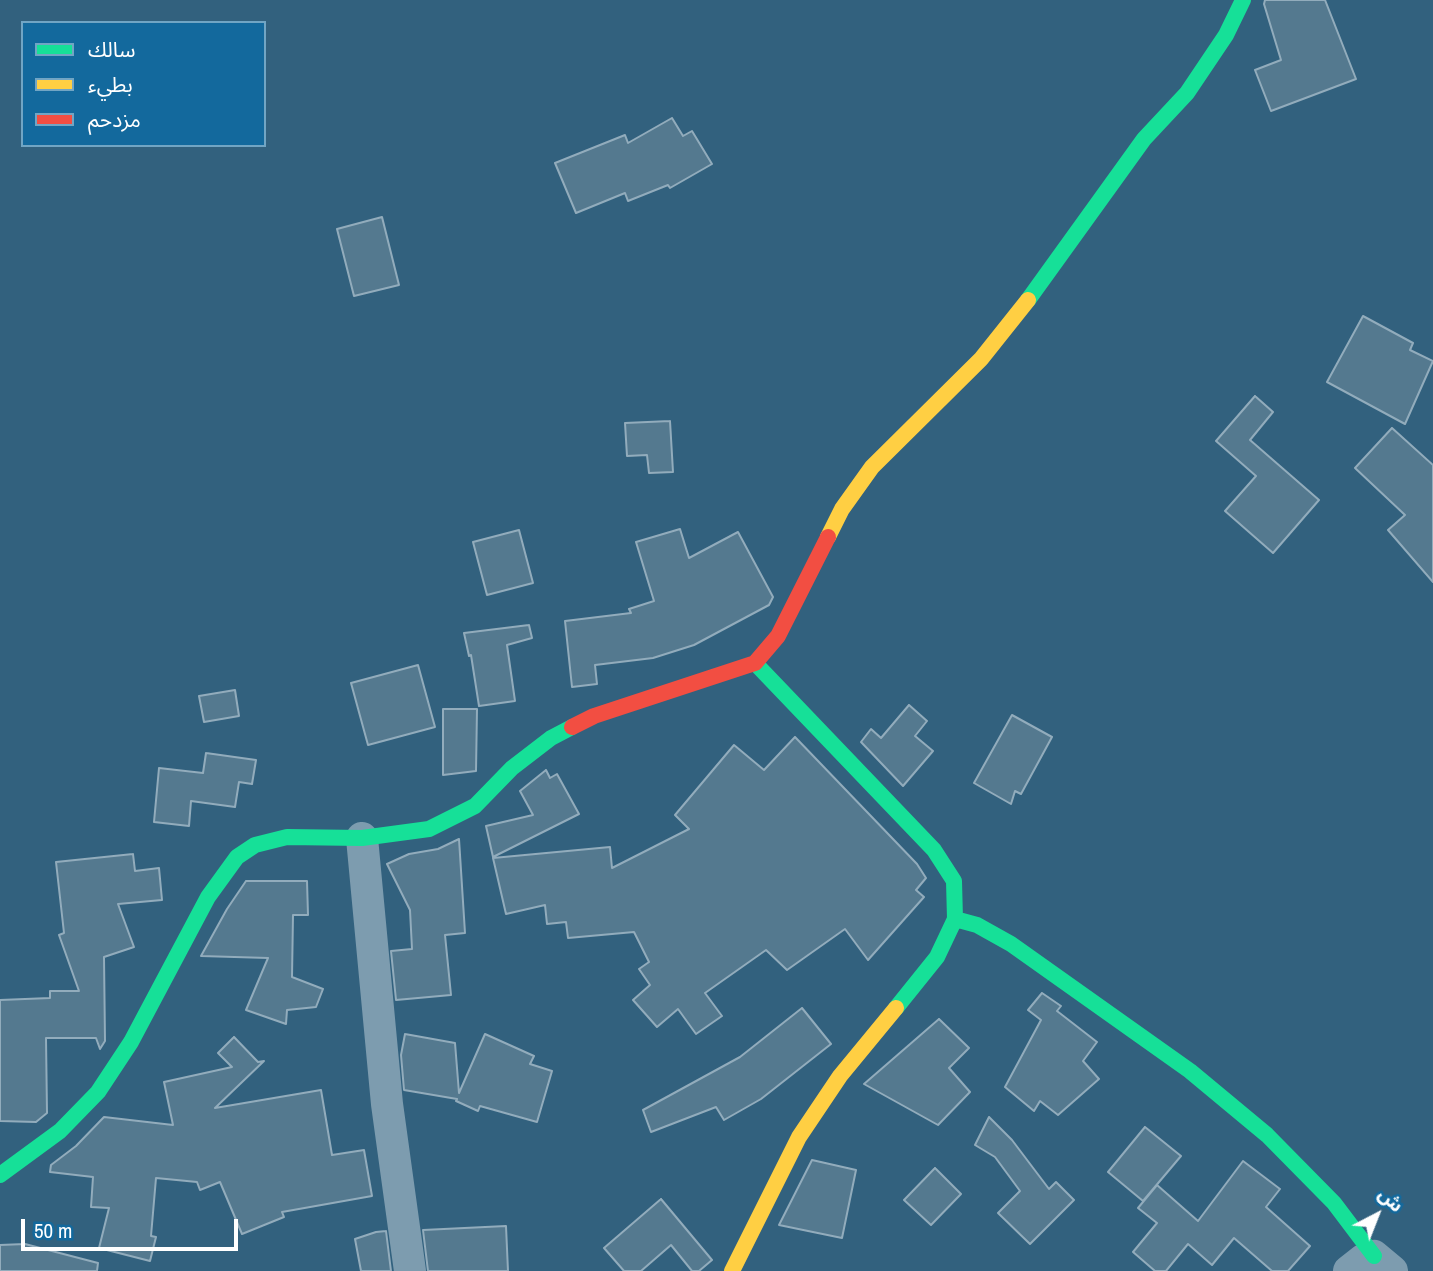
<!DOCTYPE html>
<meta charset="utf-8">
<style>
body{margin:0}
#map{position:relative;width:1433px;height:1271px;overflow:hidden;background:#32617e;font-family:"Archivo Narrow","Noto Sans Arabic",sans-serif}
canvas{display:block}
.legend{position:absolute;left:21px;top:21px;width:245px;height:126px;box-sizing:border-box;background:#13699d;border:2px solid #71a5c4;margin:0;padding:9px 12px;list-style:none;font-size:21px;color:#fff}
.legend li{display:flex;align-items:center;gap:14px;height:35px}
.legend b{width:35px;border:2px solid #71a5c4}
.north{position:absolute;left:1342px;top:1180px;width:70px;height:70px;-webkit-text-stroke:5px #13699d;paint-order:stroke;rotate:42deg;font-size:19px;font-weight:700;line-height:28px;text-align:center;color:#fff}
.north::after{content:'';display:block;margin:auto;width:24px;height:32px;background:#fff;clip-path:polygon(50% 0,100% 100%,50% 72%,0 100%)}
.scale{position:absolute;left:21px;top:1219px;width:217px;height:32px;box-sizing:border-box;border:4px solid #fff;border-top:0;padding-left:9px;font-size:21px;line-height:24px;white-space:nowrap;color:#fff;-webkit-text-stroke:5px #13699d;paint-order:stroke}
</style>
<div id="map">
<canvas width="1433" height="1271"></canvas>
<ul class="legend">
<li><b style="height:9px;background:#16e098"></b>سالك</li>
<li><b style="height:9px;background:#ffcf43"></b>بطيء</li>
<li><b style="height:9px;background:#f24e42"></b>مزدحم</li>
</ul>
<div class="north">ش</div>
<div class="scale">50 m</div>
</div>
<script>
const g = document.querySelector('canvas').getContext('2d');
g.lineJoin = 'round';
function paint(path, color) { g.fillStyle = color; g.fill(path, 'evenodd'); }
const toPath = rows => new Path2D(rows.map(r => 'M' + r).join(''));
function trace(path, color, width, dash) { g.strokeStyle = color; g.lineWidth = width; g.lineCap = dash ? 'butt' : 'round'; g.setLineDash(dash || []); g.stroke(path); }
const building = toPath([
 [1265,0,1325,0,1356,79,1271,111,1255,70,1281,60,1264,4,1265,0],
 [672,118,683,136,692,131,712,164,670,188,668,185,628,201,625,193,576,213,555,163,625,135,628,143,672,118],
 [382,217,399,285,354,296,337,229,382,217],
 [1363,316,1413,343,1410,350,1433,361,1405,424,1327,382,1363,316],
 [1255,396,1273,412,1250,440,1319,500,1273,553,1225,511,1256,476,1216,441,1255,396],
 [670,421,673,472,649,473,647,455,627,456,625,423,670,421],
 [1392,428,1433,465,1433,582,1388,530,1405,515,1355,468,1392,428],
 [680,529,689,558,738,532,773,597,769,605,694,645,653,658,595,665,597,684,572,687,565,621,631,613,629,609,654,601,636,542,680,529],
 [519,530,533,583,487,595,473,542,519,530],
 [529,625,532,638,507,645,515,701,479,706,471,655,469,656,464,633,529,625],
 [418,665,435,727,368,745,351,683,418,665],
 [235,690,239,716,204,722,199,696,235,690],
 [909,705,927,721,915,736,933,751,903,786,861,742,871,729,881,738,909,705],
 [443,709,477,709,476,771,443,775,443,709],
 [1012,715,1052,737,1021,794,1015,791,1011,804,974,783,1012,715],
 [795,737,917,864,926,878,916,890,924,897,868,960,845,929,787,970,766,950,705,993,722,1016,696,1034,678,1009,657,1027,633,1000,650,985,639,969,649,962,634,932,568,938,566,922,547,924,545,905,506,914,493,858,610,847,612,868,689,829,675,815,734,745,764,770,795,737],
 [206,753,256,760,252,784,239,782,235,807,191,801,189,826,154,822,159,768,203,773,206,753],
 [546,770,550,778,557,774,579,814,493,857,486,826,533,815,520,791,546,770],
 [459,839,465,933,445,935,451,995,396,1000,391,951,412,949,410,910,387,864,409,854,438,849,459,839],
 [133,854,135,871,159,868,162,900,118,904,134,947,104,957,105,1041,100,1049,96,1038,46,1038,47,1113,36,1122,0,1121,0,1000,50,998,50,991,79,991,59,935,64,933,56,862,133,854],
 [246,881,307,881,308,915,293,915,292,977,323,989,316,1007,287,1010,286,1024,246,1010,268,958,201,956,227,909,246,881],
 [1042,993,1061,1006,1057,1011,1097,1042,1083,1061,1099,1079,1058,1115,1040,1101,1034,1111,1005,1087,1041,1020,1028,1010,1042,993],
 [802,1008,831,1044,761,1099,724,1120,716,1107,651,1132,643,1110,740,1057,802,1008],
 [939,1019,969,1048,949,1068,970,1092,938,1125,864,1084,939,1019],
 [405,1034,455,1043,459,1093,485,1034,534,1056,530,1064,552,1071,537,1122,480,1106,478,1111,456,1101,457,1099,404,1090,401,1055,405,1034],
 [234,1037,258,1062,264,1061,215,1108,321,1090,332,1155,364,1150,372,1196,282,1212,284,1217,242,1234,220,1182,200,1190,197,1182,156,1178,151,1236,156,1237,150,1261,99,1248,109,1208,91,1207,93,1177,50,1172,51,1165,76,1146,104,1117,173,1125,164,1082,232,1067,218,1053,234,1037],
 [989,1117,1012,1140,1049,1189,1056,1182,1074,1200,1030,1244,998,1213,1020,1191,995,1157,975,1145,989,1117],
 [1145,1127,1181,1156,1143,1201,1108,1172,1145,1127],
 [812,1160,856,1170,842,1238,779,1225,812,1160],
 [1243,1161,1280,1189,1266,1207,1310,1246,1288,1271,1272,1271,1234,1238,1212,1265,1188,1244,1166,1271,1155,1271,1133,1252,1157,1223,1138,1208,1157,1185,1198,1221,1243,1161],
 [935,1168,961,1194,931,1225,904,1200,935,1168],
 [661,1199,712,1260,699,1271,692,1271,671,1245,641,1271,624,1271,604,1248,661,1199],
 [506,1226,508,1271,428,1271,423,1230,506,1226],
 [386,1231,391,1271,361,1271,355,1239,376,1232,386,1231],
 [25,1244,98,1263,97,1271,0,1271,0,1245,25,1244]
]);
paint(building, '#54798f');
trace(building, '#92acbc', 2);
trace(toPath([
 [362,838,387,1104,410,1271],
 [1349,1271,1363,1260,1374,1256,1392,1271]
]), '#7d9caf', 32);
trace(toPath([
 [1028,300,1144,139,1187,93,1226,35,1243,0],
 [755,663,934,850,954,881,955,919,937,957,896,1008],
 [955,919,977,925,1011,944,1190,1071,1267,1135,1334,1203,1374,1256],
 [0,1175,60,1131,98,1092,131,1042,208,897,237,857,255,845,287,837,362,838,429,829,475,806,512,768,551,738,572,727]
]), '#16e098', 16);
trace(toPath([
 [828,537,842,509,872,467,981,359,1028,300],
 [732,1271,799,1137,840,1076,896,1008]
]), '#ffcf43', 16);
trace(toPath([
 [572,727,594,716,755,663,778,636,828,537]
]), '#f24e42', 16);
</script>
